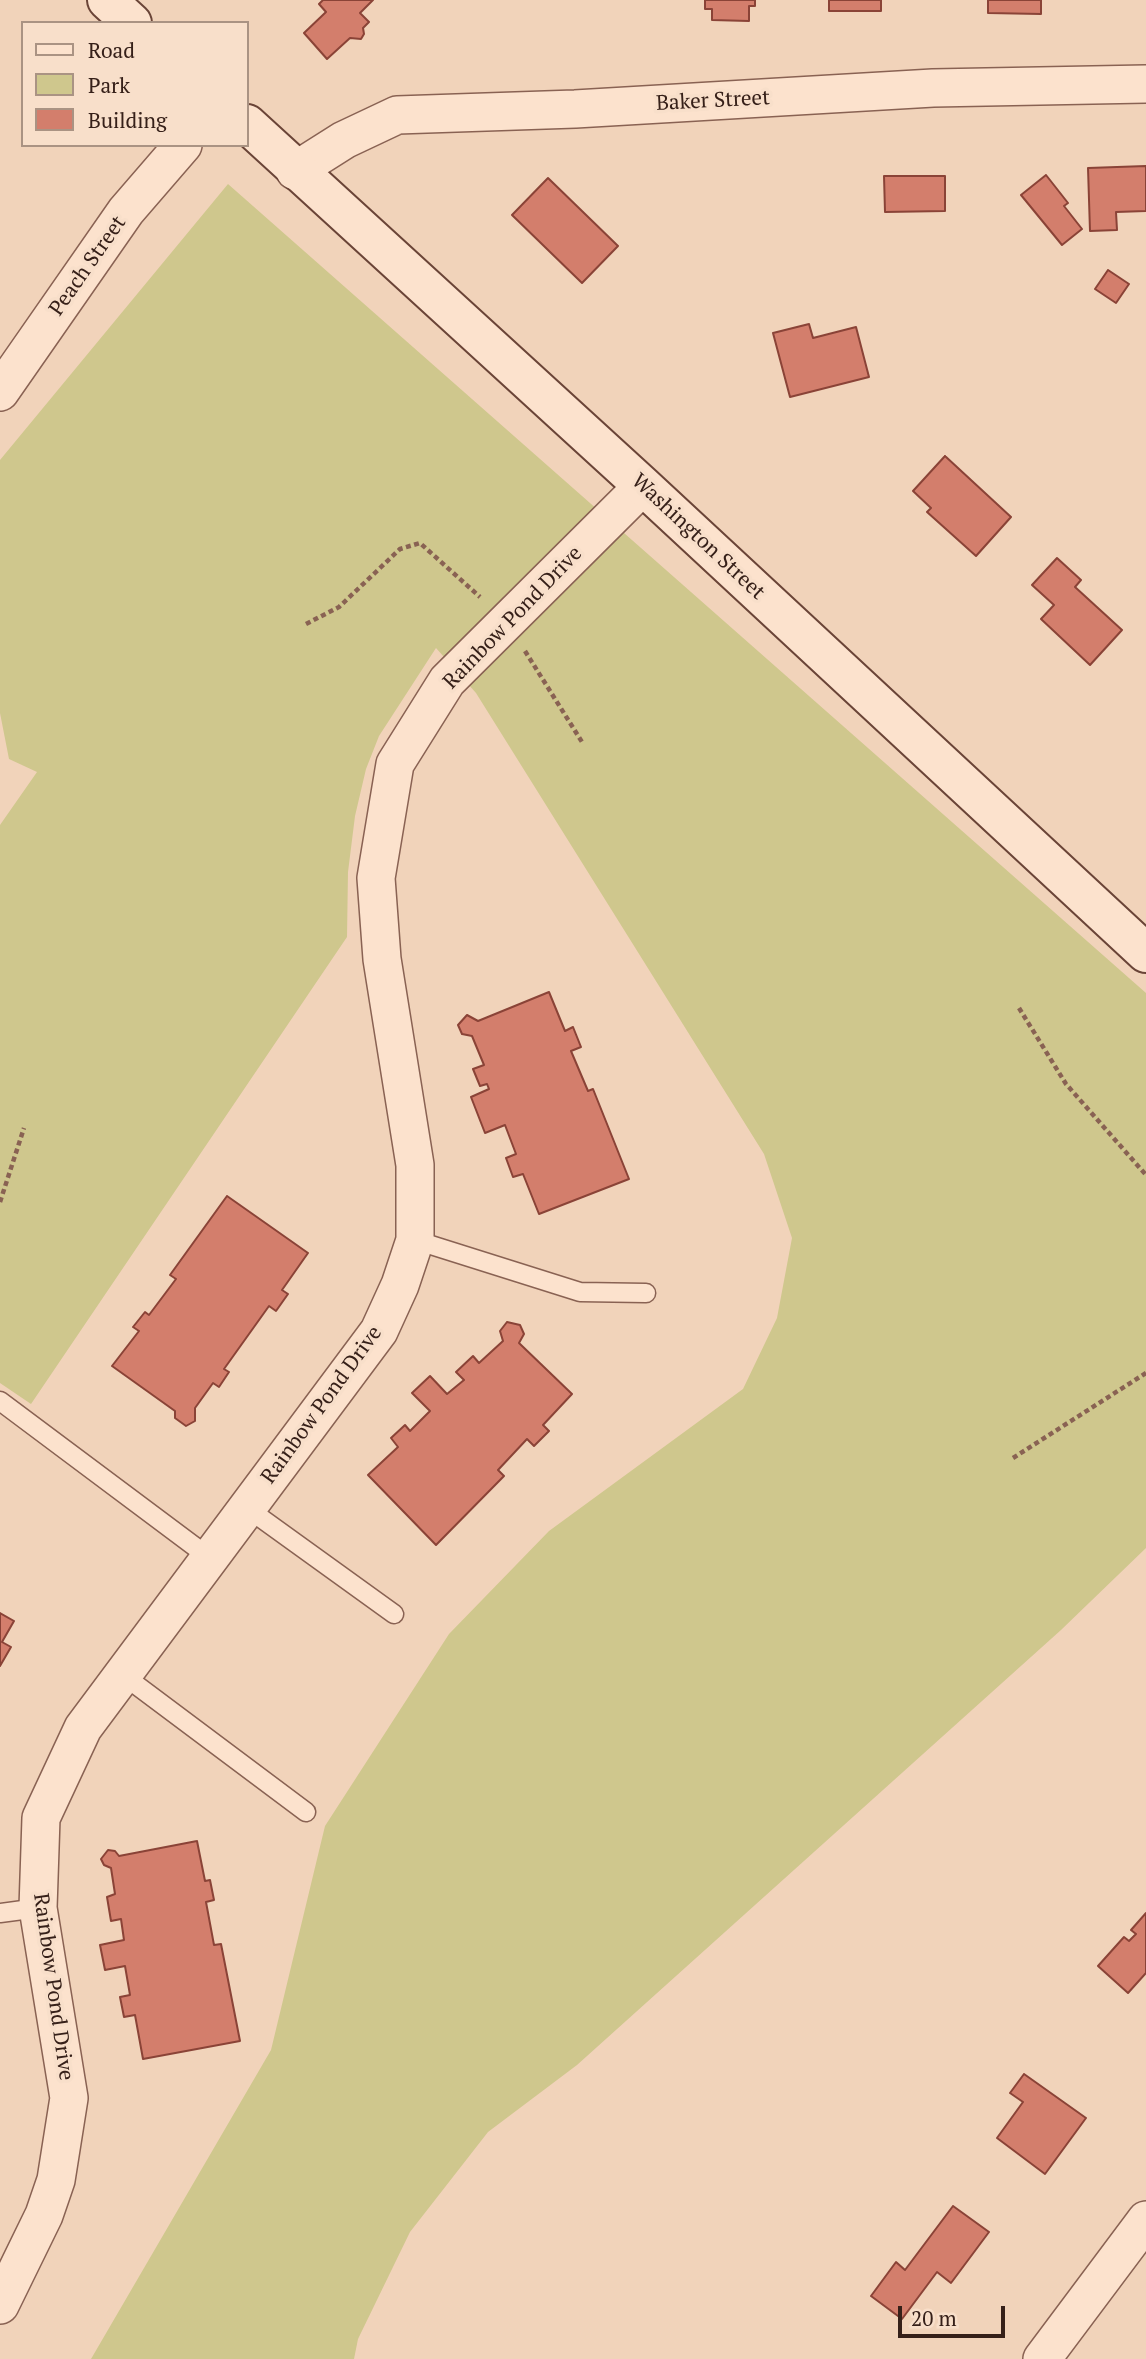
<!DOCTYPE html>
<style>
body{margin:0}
#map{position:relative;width:1146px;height:2359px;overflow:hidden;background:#f1d3ba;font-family:"PT Serif",serif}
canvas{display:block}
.legend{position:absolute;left:21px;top:21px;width:228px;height:126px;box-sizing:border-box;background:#f8dfca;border:2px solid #aa9383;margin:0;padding:9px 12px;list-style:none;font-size:21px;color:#362019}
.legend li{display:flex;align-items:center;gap:14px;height:35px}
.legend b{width:35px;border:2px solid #aa9383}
.scale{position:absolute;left:898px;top:2306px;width:107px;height:32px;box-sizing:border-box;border:4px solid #362019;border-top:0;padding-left:9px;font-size:21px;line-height:24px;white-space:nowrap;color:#362019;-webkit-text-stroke:5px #f8dfca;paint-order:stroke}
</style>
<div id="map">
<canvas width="1146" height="2359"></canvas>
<ul class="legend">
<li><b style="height:9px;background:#fce2cd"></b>Road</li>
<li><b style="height:19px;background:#cfc78d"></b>Park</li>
<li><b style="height:19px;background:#d37e6c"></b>Building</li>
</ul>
<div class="scale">20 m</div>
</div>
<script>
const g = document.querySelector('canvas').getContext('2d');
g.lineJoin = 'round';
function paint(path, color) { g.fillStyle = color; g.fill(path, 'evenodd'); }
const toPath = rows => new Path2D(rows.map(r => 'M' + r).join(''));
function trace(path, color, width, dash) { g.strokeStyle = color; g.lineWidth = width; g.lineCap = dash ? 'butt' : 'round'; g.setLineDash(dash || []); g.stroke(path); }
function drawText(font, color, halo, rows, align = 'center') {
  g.font = font + ' "PT Serif",serif'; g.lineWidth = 7; g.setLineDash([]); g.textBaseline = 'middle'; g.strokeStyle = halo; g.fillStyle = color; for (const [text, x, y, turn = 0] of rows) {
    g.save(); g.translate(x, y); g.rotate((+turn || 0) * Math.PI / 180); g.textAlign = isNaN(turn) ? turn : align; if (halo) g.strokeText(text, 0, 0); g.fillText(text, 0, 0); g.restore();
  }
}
paint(toPath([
 [228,184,1146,993,1146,1548,1061,1630,577,2065,488,2132,410,2232,358,2339,354,2359,91,2359,271,2050,325,1826,449,1634,549,1531,743,1389,777,1318,792,1238,764,1154,476,693,436,648,379,736,366,769,355,816,348,872,347,937,31,1404,0,1383,0,825,37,772,9,759,0,713,0,460]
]), '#cfc78d');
const building = toPath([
 [323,0,373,0,360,13,369,22,363,28,364,34,361,39,350,38,327,59,304,33,326,12,319,4,323,0],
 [705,0,755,0,755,6,749,6,749,21,712,20,712,9,705,9,705,0],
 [829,0,881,0,881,11,829,11,829,0],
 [988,0,1041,0,1041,14,988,13,988,0],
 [1146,166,1146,211,1116,212,1117,230,1090,231,1088,168,1146,166],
 [1046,175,1068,203,1064,206,1082,229,1062,245,1021,195,1046,175],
 [884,176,945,176,945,211,885,212,884,176],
 [548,178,618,246,582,283,512,215,548,178],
 [1108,270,1129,284,1116,303,1095,289,1108,270],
 [809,324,813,338,856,327,869,377,790,397,773,333,809,324],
 [945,456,1011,517,976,556,927,512,931,508,913,491,945,456],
 [1057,558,1081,580,1075,587,1122,630,1090,665,1041,619,1054,605,1032,585,1057,558],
 [549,992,565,1031,573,1027,581,1047,571,1051,588,1091,593,1089,629,1179,539,1214,523,1174,513,1177,506,1158,516,1154,505,1125,485,1133,471,1097,489,1089,487,1084,480,1086,473,1069,484,1065,472,1036,462,1034,458,1025,467,1015,478,1021,549,992],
 [227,1196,308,1253,282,1290,288,1294,276,1311,269,1306,224,1369,229,1372,219,1387,213,1383,195,1408,195,1421,186,1426,175,1418,175,1411,112,1366,139,1331,133,1327,145,1312,149,1315,176,1279,170,1275,227,1196],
 [507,1322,520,1325,524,1334,519,1343,572,1394,543,1425,549,1431,534,1446,527,1439,498,1470,504,1476,436,1545,368,1475,398,1447,391,1438,405,1425,410,1431,430,1411,412,1393,430,1376,447,1394,464,1380,456,1372,473,1356,479,1363,503,1341,500,1331,507,1322],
 [0,1613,14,1621,2,1642,11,1647,0,1666,0,1613],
 [197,1841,205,1881,210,1880,214,1900,206,1902,214,1945,221,1944,240,2041,143,2059,135,2015,124,2017,120,1997,130,1995,125,1966,105,1970,100,1945,124,1940,121,1919,111,1921,107,1897,115,1894,111,1868,104,1865,101,1859,108,1850,115,1851,119,1856,197,1841],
 [1146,1913,1146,1973,1128,1993,1098,1966,1124,1937,1129,1941,1136,1934,1131,1930,1146,1913],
 [1024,2074,1086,2118,1045,2174,997,2138,1023,2102,1010,2093,1024,2074],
 [953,2206,989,2232,951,2283,937,2272,902,2319,871,2296,896,2262,905,2270,953,2206]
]);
paint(building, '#d37e6c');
trace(building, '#8a4337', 2);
const service = toPath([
 [415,1240,580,1292,646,1293],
 [0,1401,210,1558],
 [247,1508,394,1614],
 [123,1675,306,1812],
 [0,1913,38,1908]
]);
const minor = toPath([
 [295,171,344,140,397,115,575,109,933,88,1146,84],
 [0,392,126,211,183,145],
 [0,2305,44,2215,56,2180,69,2098,38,1908,41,1818,83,1728,379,1331,400,1285,415,1240,415,1165,382,959,376,878,395,764,447,681,643,486],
 [1042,2359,1146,2220]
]);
const secondary = toPath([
 [107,0,132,23],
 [247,124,643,486,1146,953]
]);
trace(service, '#896253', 21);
trace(minor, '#896253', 40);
trace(secondary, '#6a4437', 42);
trace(toPath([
 [306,624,339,607,400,549,420,543,480,597],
 [525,651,582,742],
 [1019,1008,1066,1084,1146,1175],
 [0,1202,24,1128],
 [1013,1458,1146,1373]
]), '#896253', 4.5, [5, 3.5]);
trace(service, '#fce2cd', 18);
trace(minor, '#fce2cd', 37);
trace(secondary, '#fce2cd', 38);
drawText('21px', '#362019', '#f8dfca', [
 ["Baker Street",713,101,-3],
 ["Peach Street",88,266,-55],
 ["Washington Street",698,537,43],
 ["Rainbow Pond Drive",513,618,-46],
 ["Rainbow Pond Drive",322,1405,-54],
 ["Rainbow Pond Drive",53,1987,82]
]);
</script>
